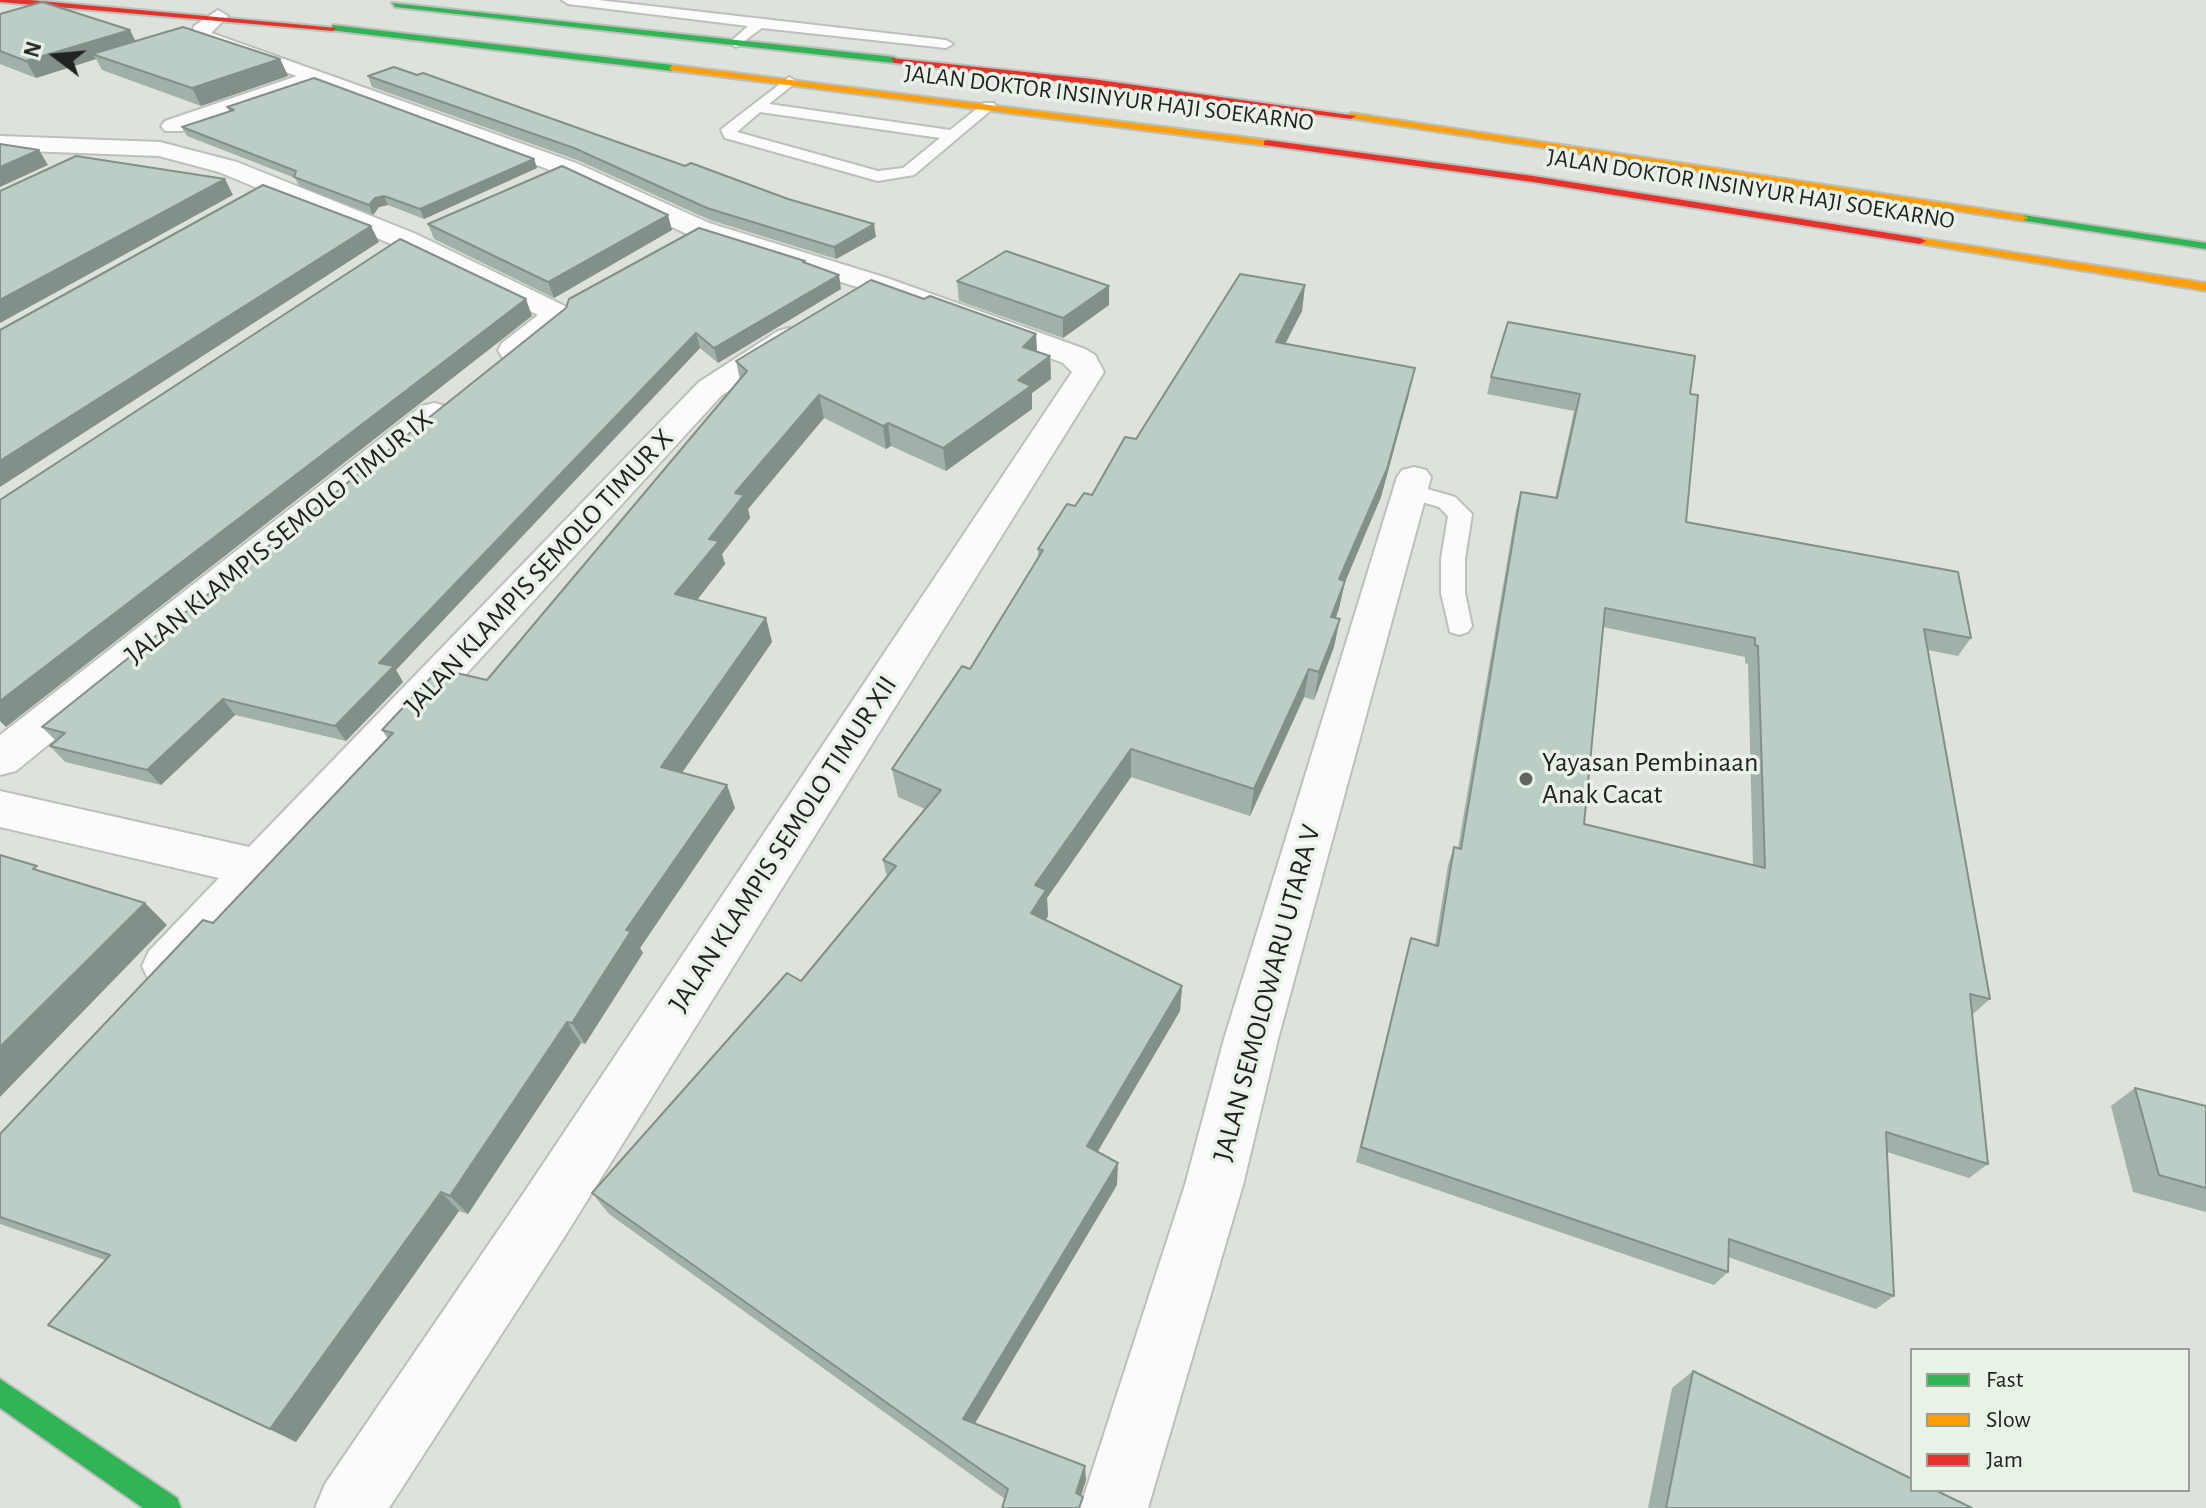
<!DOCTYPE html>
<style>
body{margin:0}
#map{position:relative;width:2206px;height:1508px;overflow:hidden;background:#dde2dc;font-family:"Alegreya Sans",sans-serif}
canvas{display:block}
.legend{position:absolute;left:1910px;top:1348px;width:280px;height:144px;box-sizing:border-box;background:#e8f2e7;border:2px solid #989f97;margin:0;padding:10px 14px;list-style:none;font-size:24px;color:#20231f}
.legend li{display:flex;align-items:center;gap:16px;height:40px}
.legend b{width:40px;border:2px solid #989f97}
.north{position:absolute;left:16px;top:16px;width:80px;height:80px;-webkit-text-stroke:6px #e8f2e7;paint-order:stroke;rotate:286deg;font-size:22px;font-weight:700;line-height:32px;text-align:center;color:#20231f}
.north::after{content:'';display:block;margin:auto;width:28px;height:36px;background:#20231f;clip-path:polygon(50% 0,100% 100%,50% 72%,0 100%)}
</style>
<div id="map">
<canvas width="2206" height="1508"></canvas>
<ul class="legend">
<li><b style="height:10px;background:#30b455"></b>Fast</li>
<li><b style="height:10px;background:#ff9f0a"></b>Slow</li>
<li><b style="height:10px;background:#e5322d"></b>Jam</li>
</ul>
<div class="north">N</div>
</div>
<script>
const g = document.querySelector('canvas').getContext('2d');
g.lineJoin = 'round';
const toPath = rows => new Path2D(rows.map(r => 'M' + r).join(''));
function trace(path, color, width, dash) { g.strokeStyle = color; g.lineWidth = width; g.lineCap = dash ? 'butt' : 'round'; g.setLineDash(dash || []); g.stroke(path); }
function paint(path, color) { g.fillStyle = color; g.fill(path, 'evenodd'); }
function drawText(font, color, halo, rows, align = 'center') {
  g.font = font + ' "Alegreya Sans",sans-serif'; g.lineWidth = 7; g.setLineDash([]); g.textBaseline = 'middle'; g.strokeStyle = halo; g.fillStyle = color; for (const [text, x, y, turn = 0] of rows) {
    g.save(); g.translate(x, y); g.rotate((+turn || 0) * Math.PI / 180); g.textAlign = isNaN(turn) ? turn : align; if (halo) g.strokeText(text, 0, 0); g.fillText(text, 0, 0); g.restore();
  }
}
const lane = toPath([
 [562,0,598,0,946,40,953,44,946,48,762,28,736,47,729,43,748,26,568,4,562,0],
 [789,77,796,81,794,84,769,104,950,130,984,103,994,103,996,106,914,175,878,181,725,138,721,130,724,127,789,77],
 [760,112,940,138,903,168,878,171,737,132,760,112],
 [1410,484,1455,497,1472,514,1465,559,1465,593,1472,626,1468,632,1459,635,1450,632,1441,593,1441,559,1448,516,1439,507,1402,496,1399,491,1402,486,1410,484]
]);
const street = toPath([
 [218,10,228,16,211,33,576,163,709,223,887,278,1085,349,1095,355,1104,372,565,1236,389,1508,315,1508,325,1484,523,1194,1072,372,1063,363,867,290,689,235,558,173,318,83,181,131,165,131,161,126,165,121,297,76,194,40,191,36,194,26,218,10],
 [0,136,160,142,237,162,416,234,569,308,573,314,524,357,513,359,502,357,498,350,502,343,538,315,396,246,219,172,159,156,0,150,0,136],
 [789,328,800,331,804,337,800,343,721,396,185,981,167,988,149,981,142,966,149,951,219,878,0,827,0,791,249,847,699,382,778,331,789,328],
 [434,403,446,406,450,413,446,420,16,771,0,775,0,735,422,406,434,403],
 [1414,467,1426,470,1431,477,1278,1039,1243,1185,1148,1508,1080,1508,1185,1185,1224,1039,1397,477,1402,470,1414,467]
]);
const fast = toPath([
 [392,3,894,57,898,60,894,63,395,7,392,3],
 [333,25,672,65,676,68,672,71,330,30,333,25],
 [2023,215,2206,243,2206,249,2019,220,2019,216,2023,215],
 [0,1379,177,1498,181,1508,143,1508,0,1408,0,1379]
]);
const slow = toPath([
 [672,65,1267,140,1272,143,1267,146,669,70,672,65],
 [1351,113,2023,215,2028,218,2023,221,1348,118,1346,116,1351,113],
 [1920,238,2206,283,2206,291,1916,243,1916,239,1920,238]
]);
const jam = toPath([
 [0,0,29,0,337,28,333,31,0,2,0,0],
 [891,58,1092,79,1356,116,1351,119,1092,85,894,63,891,58],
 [1267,140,1533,176,1920,238,1926,241,1920,244,1533,182,1264,145,1264,141,1267,140]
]);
trace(lane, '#bcc0bb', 4);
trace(street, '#bcc0bb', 4);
trace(fast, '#bcc0bb', 4);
trace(slow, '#bcc0bb', 4);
trace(jam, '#bcc0bb', 4);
paint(lane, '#fafbfa');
paint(street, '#fafbfa');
paint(fast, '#30b455');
paint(slow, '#ff9f0a');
paint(jam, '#e5322d');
paint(toPath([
 [0,14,135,41,280,59,288,76,201,106,102,70,96,59,36,78,0,64],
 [368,76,876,237,836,259,710,220,577,160,372,87],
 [227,107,534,159,537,168,424,219,388,205,379,207,373,215,299,186,295,178,187,136,182,127,229,111],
 [428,224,672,230,554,298,434,239],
 [805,261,805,263,841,289,718,363,700,348,396,670,403,682,346,741,235,715,161,785,65,762,50,746,56,741,42,727],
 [957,281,1109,305,1063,338,959,301],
 [1305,285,1302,311,1285,343,1409,394,1381,497,1345,582,1339,608,1336,618,1334,647,1314,700,1304,697,1250,816,1131,777,1047,898,1048,916,1046,920,1182,986,1180,1011,1098,1151,1117,1185,975,1423,1086,1480,1081,1496,1005,1499,609,1214,592,1193,801,981,887,877,883,860,925,809,898,797,892,769,970,669,1038,558,1038,549,1075,506,1092,495,1136,439],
 [924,299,1036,334,1037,352,1050,356,1051,379,1032,393,1032,409,946,471,891,446,886,449,824,418,748,509,750,518,722,554,725,564,697,600,766,618,772,642,682,773,735,808,640,948,643,953,585,1044,581,1043,468,1214,459,1211,296,1442,48,1325,105,1260,0,1224,0,1134,213,923,388,739,382,730,487,680,740,380,736,361],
 [1491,377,1690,394,1686,522,1971,638,1958,656,1928,650,1990,999,1972,1015,1988,1164,1969,1178,1887,1152,1894,1296,1876,1309,1728,1257,1728,1272,1714,1285,1356,1162,1406,955,1411,938,1435,945,1448,865,1454,847,1458,848,1516,510,1521,492,1555,498,1574,411,1487,394],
 [1603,627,1745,657,1745,663,1748,664,1753,865,1584,824],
 [2135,1088,2206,1106,2206,1212,2133,1192,2111,1106],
 [1693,1371,1972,1508,1648,1508,1672,1388]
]), '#a1b0a9');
paint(toPath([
 [130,30,138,46,92,54,96,59,36,78,26,61],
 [280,59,288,76,201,106,192,88],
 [39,150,48,165,0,187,0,167],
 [534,159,537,168,424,219,420,209],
 [225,179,233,195,0,323,0,300],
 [384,196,388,205,379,207,373,215,369,205,375,198],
 [668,215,672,230,554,298,548,282],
 [874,224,876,237,836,259,834,247],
 [371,226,379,242,0,487,0,461],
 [839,275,841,289,718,363,714,348],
 [1305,285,1302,311,1273,368,1276,342],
 [1109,286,1109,305,1063,338,1063,318],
 [526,299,532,316,6,727,0,721,0,701],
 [696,333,700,348,396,670,403,682,346,741,335,726,379,663],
 [1036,334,1037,357,1023,347],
 [1050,356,1051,379,1032,393,1032,409,946,471,943,448,1018,380],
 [1415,368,1409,394,1381,497,1345,582,1339,608,1326,645,1339,579],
 [819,395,824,418,748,509,750,518,722,554,725,564,683,618,675,594,709,539,735,493],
 [888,423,891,446,886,449,883,426],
 [766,618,772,642,670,790,661,767],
 [1340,619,1334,647,1314,700,1319,672],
 [1309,669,1304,697,1250,816,1254,789],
 [223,699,235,715,161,785,147,770],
 [1131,749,1131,777,1047,898,1048,916,1033,939,1031,913,1035,885],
 [727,785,735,808,640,948,643,953,585,1044,572,1023,626,930],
 [145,903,167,925,0,1097,0,1047],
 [1182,986,1180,1011,1088,1168,1087,1146],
 [567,1022,581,1043,468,1214,450,1196],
 [1118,1163,1117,1185,968,1435,963,1419],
 [441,1192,459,1211,296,1442,270,1429],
 [1085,1466,1086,1480,1077,1507,1076,1493]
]), '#839089');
const building = toPath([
 [42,2,130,30,26,61,0,51,0,14,42,2],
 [183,27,280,59,192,88,92,54,183,27],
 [394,67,417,75,423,73,685,166,691,163,788,199,874,224,834,247,707,208,574,148,368,76,394,67],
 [314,78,534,159,420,209,384,196,375,198,369,205,294,177,296,171,182,127,234,110,227,107,314,78],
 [0,144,39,150,0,167,0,144],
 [76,156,225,179,0,300,0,191,76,156],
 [562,166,668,215,548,282,428,224,562,166],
 [263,185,371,226,0,461,0,330,263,185],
 [699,228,805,261,803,262,839,275,714,348,696,333,379,663,394,666,335,726,223,699,147,770,50,746,65,733,42,727,566,308,569,299,699,228],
 [400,239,526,299,0,701,0,500,400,239],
 [1006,251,1109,286,1063,318,957,281,1006,251],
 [1240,274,1305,285,1276,342,1415,368,1387,469,1339,579,1345,581,1331,617,1340,619,1319,672,1309,669,1254,789,1131,749,1035,885,1046,890,1031,913,1182,986,1087,1146,1118,1163,963,1419,1085,1466,1076,1493,1083,1497,1079,1508,1002,1508,1008,1489,592,1193,787,973,801,981,896,866,883,860,941,790,892,769,962,666,970,669,1043,550,1038,549,1067,504,1075,506,1084,493,1092,495,1125,437,1136,439,1240,274],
 [871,280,924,299,930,296,1036,334,1023,347,1050,356,1018,380,1031,386,943,448,888,423,883,426,819,395,735,493,744,495,709,539,719,541,675,594,766,618,661,767,727,785,626,930,631,931,572,1023,567,1022,450,1196,441,1192,270,1429,48,1325,110,1255,0,1217,0,1134,203,920,213,923,393,733,382,730,439,669,487,680,747,371,736,361,871,280],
 [1508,322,1695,356,1690,394,1698,395,1686,522,1958,572,1971,638,1924,629,1990,999,1970,994,1988,1164,1886,1132,1894,1296,1729,1239,1728,1272,1361,1147,1411,938,1438,946,1454,847,1461,849,1521,492,1557,498,1580,394,1491,377,1508,322],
 [1605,608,1755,638,1755,645,1758,646,1765,868,1584,824,1605,608],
 [0,855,37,866,33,869,145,903,0,1047,0,855],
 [2135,1088,2206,1106,2206,1188,2159,1175,2135,1088],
 [1693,1371,1912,1479,1912,1490,1935,1490,1972,1508,1666,1508,1693,1371]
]);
paint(building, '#bbcdc4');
trace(building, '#839089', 2);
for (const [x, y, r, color] of [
 [1526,779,8,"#626661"]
]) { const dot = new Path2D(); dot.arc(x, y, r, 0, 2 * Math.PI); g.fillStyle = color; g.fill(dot); trace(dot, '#e8f2e7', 3); }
drawText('24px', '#20231f', '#e8f2e7', [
 ["JALAN DOKTOR INSINYUR HAJI SOEKARNO",1109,98,7],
 ["JALAN DOKTOR INSINYUR HAJI SOEKARNO",1751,189,9]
]);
drawText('28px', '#20231f', '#e8f2e7', [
 ["JALAN KLAMPIS SEMOLO TIMUR IX",279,537,-39],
 ["JALAN KLAMPIS SEMOLO TIMUR X",539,572,-47],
 ["JALAN KLAMPIS SEMOLO TIMUR XII",783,844,-57],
 ["JALAN SEMOLOWARU UTARA V",1267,993,-75]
]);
drawText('28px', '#20231f', '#e8f2e7', [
 ["Yayasan Pembinaan",1542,763],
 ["Anak Cacat",1542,795]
], 'left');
</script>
